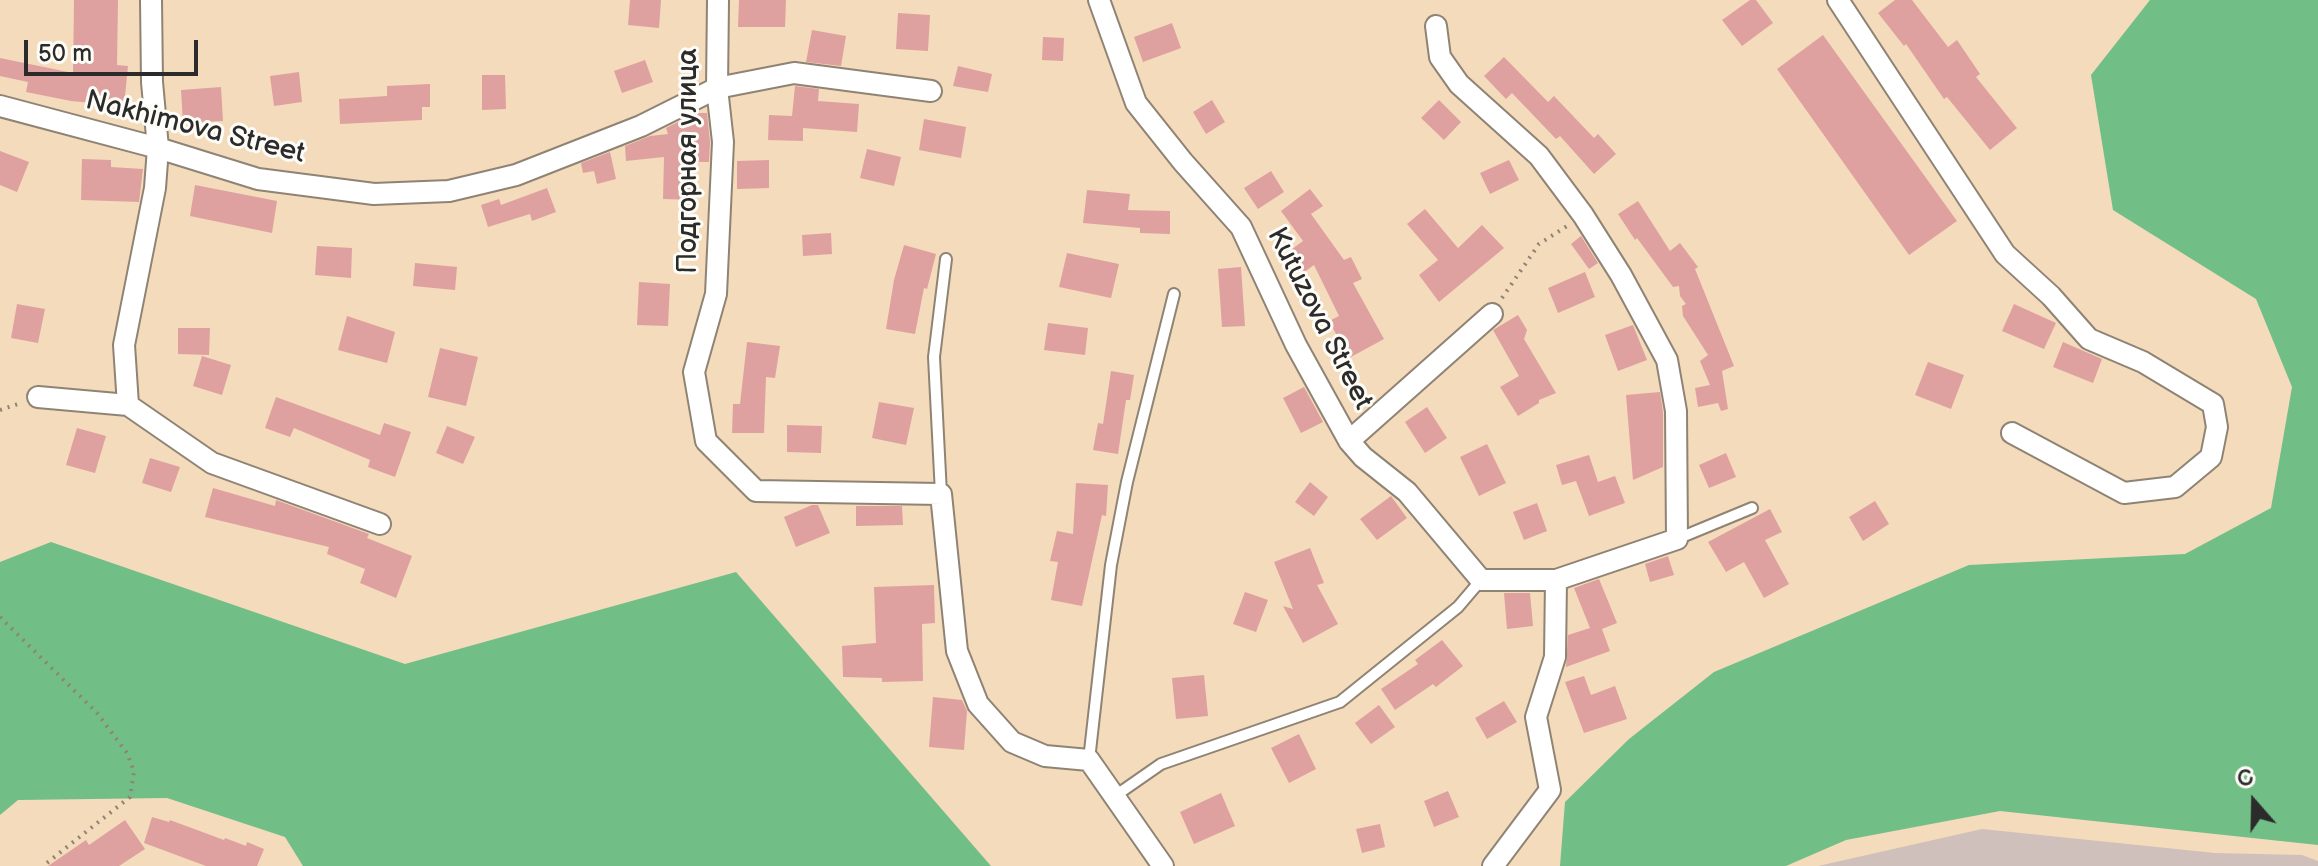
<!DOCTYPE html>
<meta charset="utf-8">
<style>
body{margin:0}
#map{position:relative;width:2318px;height:866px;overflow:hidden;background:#f3dbbc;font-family:"Balsamiq Sans",sans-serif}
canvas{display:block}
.north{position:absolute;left:2214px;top:762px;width:80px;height:80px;-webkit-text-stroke:6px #fdfcf7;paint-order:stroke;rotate:340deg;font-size:22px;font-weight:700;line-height:32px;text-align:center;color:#2b2b2b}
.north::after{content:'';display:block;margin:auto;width:28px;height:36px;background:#2b2b2b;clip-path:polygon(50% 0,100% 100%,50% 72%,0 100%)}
.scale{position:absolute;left:24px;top:40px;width:174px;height:36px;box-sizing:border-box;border:4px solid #2b2b2b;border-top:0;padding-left:10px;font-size:24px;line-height:28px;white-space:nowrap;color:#2b2b2b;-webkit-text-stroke:6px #fdfcf7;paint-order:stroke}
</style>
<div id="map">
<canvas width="2318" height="866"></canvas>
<div class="north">С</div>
<div class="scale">50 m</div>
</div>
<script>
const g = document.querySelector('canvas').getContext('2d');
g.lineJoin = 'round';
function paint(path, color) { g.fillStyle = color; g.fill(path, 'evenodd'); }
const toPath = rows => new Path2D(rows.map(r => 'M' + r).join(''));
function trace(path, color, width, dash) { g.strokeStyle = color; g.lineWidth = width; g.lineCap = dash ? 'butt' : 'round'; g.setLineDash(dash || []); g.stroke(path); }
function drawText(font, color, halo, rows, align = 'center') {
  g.font = font + ' "Balsamiq Sans",sans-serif'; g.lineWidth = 6; g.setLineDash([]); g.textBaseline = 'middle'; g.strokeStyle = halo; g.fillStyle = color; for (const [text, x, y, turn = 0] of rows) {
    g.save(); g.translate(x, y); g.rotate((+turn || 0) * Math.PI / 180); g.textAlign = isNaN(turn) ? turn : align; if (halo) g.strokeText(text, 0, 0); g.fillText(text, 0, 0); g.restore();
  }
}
paint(toPath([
 [1982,829,2215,853,2302,855,2318,861,2318,866,1818,866]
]), '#d0c0bc');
paint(toPath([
 [2150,0,2318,0,2318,845,2000,811,1846,840,1786,866,1560,866,1565,802,1629,739,1714,672,1969,565,2185,554,2271,508,2292,387,2256,299,2113,210,2091,75],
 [51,542,405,664,736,572,991,866,303,866,285,837,167,798,18,800,0,815,0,562]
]), '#71be87');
paint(toPath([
 [74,0,118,0,117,65,128,66,124,106,71,101,26,92,28,82,0,76,0,58,73,73],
 [630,0,661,0,659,28,628,25],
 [739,0,786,0,785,27,738,27],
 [1750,0,1756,0,1773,23,1742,46,1722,20],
 [1895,0,1912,0,1948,47,1957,40,1980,74,1976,77,2017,128,1990,150,1947,97,1944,99,1906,44,1904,46,1878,13],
 [898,13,930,15,928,51,896,49],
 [1172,23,1181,48,1143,62,1134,37],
 [812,30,846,36,841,66,806,62],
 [1823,35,1957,221,1909,255,1777,69],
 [1043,37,1064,38,1063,61,1042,60],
 [1504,57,1548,102,1554,96,1594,138,1598,134,1616,154,1594,174,1560,136,1556,139,1512,93,1506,99,1484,76],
 [645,60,653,82,622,93,614,71],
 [958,66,992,74,988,92,953,86],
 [299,72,302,102,274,106,270,76],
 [482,75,505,75,506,109,482,110],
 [430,84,430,107,422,107,422,120,340,124,339,99,387,96,387,86],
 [795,86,819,89,818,101,859,104,857,132,803,128,803,141,768,140,769,115,792,116],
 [221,87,223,121,183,123,181,90],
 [1212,100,1225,122,1206,134,1193,112],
 [1439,100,1461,122,1444,140,1421,118],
 [696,113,707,113,710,142,709,162,697,162,695,200,663,199,664,157,626,161,625,146,650,136,668,134,666,128],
 [924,119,966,127,961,158,919,150],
 [867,149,901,157,894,186,860,178],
 [0,151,29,162,17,192,0,185],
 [610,152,616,179,597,184,594,171,583,173,581,163],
 [82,159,111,160,111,167,143,169,139,202,81,200],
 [769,160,769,188,737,189,737,161],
 [1509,160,1519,180,1490,194,1480,173],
 [1271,171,1284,192,1258,209,1244,188],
 [195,185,277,201,272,233,190,216],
 [547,188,556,212,532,221,530,214,488,227,481,205,499,199,501,205],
 [1310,189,1323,206,1311,214,1344,260,1351,257,1362,279,1353,283,1384,339,1349,358,1329,321,1339,316,1314,265,1303,273,1288,252,1303,241,1281,211],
 [1087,190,1130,194,1128,210,1170,211,1170,234,1140,233,1140,228,1083,223],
 [1638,201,1670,251,1680,243,1698,267,1695,269,1734,366,1722,371,1728,409,1721,411,1718,403,1698,407,1695,388,1710,385,1700,361,1708,355,1683,316,1682,306,1686,304,1680,296,1679,286,1673,287,1637,238,1635,240,1618,214],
 [1425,209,1458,248,1482,225,1504,248,1439,302,1419,275,1438,260,1407,224],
 [831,233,832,254,803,256,802,235],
 [1581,236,1598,263,1589,269,1571,244],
 [904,245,936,254,927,289,924,288,915,334,886,329,894,280],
 [317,246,352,248,351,278,315,275],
 [1067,253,1119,264,1111,298,1059,287],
 [415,263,457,267,455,290,413,286],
 [1241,267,1245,326,1222,327,1218,269],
 [1585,272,1595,297,1558,313,1548,288],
 [639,282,670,284,668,326,637,325],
 [17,304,45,309,38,343,11,338],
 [2014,304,2056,323,2044,349,2002,331],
 [1518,315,1527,330,1524,339,1556,393,1539,400,1539,403,1518,416,1500,387,1519,376,1493,330],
 [347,316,395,332,387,363,338,350],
 [1048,323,1088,328,1085,355,1044,350],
 [1633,325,1647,360,1618,371,1605,335],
 [178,328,210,328,209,355,178,354],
 [747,342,780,346,775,378,766,377,764,433,732,433,733,404,740,404],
 [2063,342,2102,359,2093,383,2053,367],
 [440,348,478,357,466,406,428,397],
 [202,356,231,365,222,395,193,386],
 [1928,362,1964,375,1951,409,1915,395],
 [1111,371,1134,375,1130,400,1126,400,1118,454,1093,450,1098,423,1103,424],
 [1304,387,1323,422,1301,433,1283,398],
 [1660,392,1663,412,1663,467,1633,480,1626,395],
 [276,397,380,435,384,423,411,432,395,477,368,467,370,460,294,428,290,437,265,428],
 [879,402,914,408,906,445,872,438],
 [1427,407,1447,438,1425,453,1405,422],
 [787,425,822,426,821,453,787,452],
 [447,426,475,437,463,464,436,453],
 [77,428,106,436,95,473,66,465],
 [1487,444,1506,483,1479,496,1460,457],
 [1726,453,1736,477,1709,488,1699,465],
 [1589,455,1598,482,1615,476,1625,503,1589,516,1576,481,1562,485,1556,465],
 [150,458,180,467,171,492,142,483],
 [1310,482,1328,497,1314,516,1295,502],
 [1076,483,1108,485,1106,516,1102,515,1082,606,1051,600,1058,562,1050,561,1057,531,1073,534],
 [213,488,275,506,276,500,369,534,367,538,412,556,396,598,360,583,365,569,327,554,329,547,205,517],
 [1391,496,1407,518,1377,540,1360,519],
 [1875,501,1889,524,1863,541,1849,517],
 [1537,503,1547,531,1524,540,1513,512],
 [812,505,818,505,830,533,796,547,784,517],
 [856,506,902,506,903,525,856,526],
 [1770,509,1782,532,1765,540,1789,584,1764,598,1744,562,1726,572,1708,542],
 [1310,548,1324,583,1317,585,1338,624,1303,643,1283,606,1293,609,1274,562],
 [1668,556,1674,575,1650,582,1645,564],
 [1599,579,1617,623,1602,629,1610,651,1566,667,1568,635,1590,628,1574,588],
 [934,585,935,623,922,624,923,681,882,682,882,678,843,677,842,646,876,643,874,587],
 [1245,592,1268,600,1256,632,1233,624],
 [1504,593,1530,593,1533,626,1507,629],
 [1442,640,1463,666,1436,687,1433,684,1395,710,1381,689,1418,664,1415,660],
 [1204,675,1208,716,1176,719,1172,678],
 [1584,676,1591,695,1615,686,1627,719,1584,733,1565,682],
 [933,697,962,700,967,711,964,750,929,747],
 [1504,701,1517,722,1487,739,1475,718],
 [1379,705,1395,727,1371,744,1355,723],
 [1299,734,1316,769,1289,783,1271,748],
 [1448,791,1459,817,1434,827,1424,801],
 [1221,793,1235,826,1194,844,1180,812],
 [152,817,169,822,170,820,224,840,225,838,246,846,247,842,264,849,257,866,206,866,144,843],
 [125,820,145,849,119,866,48,866,86,840,89,845],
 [1380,824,1385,847,1362,853,1356,829]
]), '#dfa19f');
const service = toPath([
 [941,494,934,357,946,259],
 [1677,539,1752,508],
 [1089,760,1111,565,1127,482,1174,294],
 [1115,796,1161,764,1340,702,1458,607,1481,580]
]);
const minor = toPath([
 [718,0,717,88,723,142,716,294,694,372,706,441,756,491,941,494,957,651,978,704,1012,742,1045,756,1089,760,1163,866],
 [1099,0,1136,103,1183,162,1241,227,1296,345,1349,441,1363,457,1407,492,1481,580,1556,580,1677,539,1676,411,1667,360,1621,275,1583,215,1539,156,1459,84,1440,57,1436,26],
 [1838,0,2005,254,2051,296,2089,339,2143,362,2213,404,2217,427,2211,457,2175,487,2124,493,2012,433],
 [0,106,158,148,258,179,374,194,449,191,516,175,641,126,717,88,794,73,931,91],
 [38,397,128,405,212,463,380,524],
 [128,405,124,345,155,188,158,148,152,82,151,0],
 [1349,441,1492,314],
 [1493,866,1550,790,1536,717,1555,657,1556,580]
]);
trace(service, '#8f8374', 14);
trace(minor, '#8f8374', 24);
trace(toPath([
 [1502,298,1539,244,1567,226],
 [0,410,21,403],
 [0,617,97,713,127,753,134,771,130,797,43,866]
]), '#8f8374', 4, [2, 6]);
trace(service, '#fff', 10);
trace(minor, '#fff', 20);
drawText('28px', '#2b2b2b', '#fdfcf7', [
 ["Nakhimova Street",195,128,14],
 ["Подгорная улица",689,161,-90],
 ["Kutuzova Street",1319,319,63]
]);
</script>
